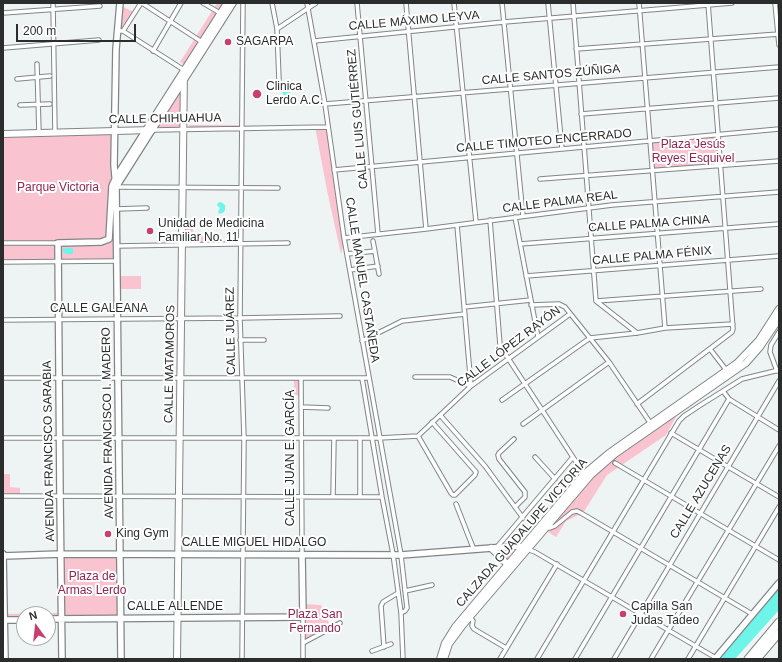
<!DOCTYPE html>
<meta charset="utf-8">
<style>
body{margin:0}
#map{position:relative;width:782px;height:662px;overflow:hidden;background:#edf4f3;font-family:Helvetica,sans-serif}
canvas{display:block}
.frame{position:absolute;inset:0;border:4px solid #2a2d2c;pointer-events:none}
.north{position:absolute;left:16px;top:606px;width:40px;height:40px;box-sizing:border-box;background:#fff;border:1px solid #aaabab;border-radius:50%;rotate:345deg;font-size:11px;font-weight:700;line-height:16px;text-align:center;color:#2a2d2c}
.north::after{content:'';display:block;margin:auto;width:14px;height:18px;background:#c93d6f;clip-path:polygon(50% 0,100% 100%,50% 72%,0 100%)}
.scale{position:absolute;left:16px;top:24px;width:120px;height:18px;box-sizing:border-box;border:2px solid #2a2d2c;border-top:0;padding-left:5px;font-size:12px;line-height:14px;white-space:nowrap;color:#2a2d2c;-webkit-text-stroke:3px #fff;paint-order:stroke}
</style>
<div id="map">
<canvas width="782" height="662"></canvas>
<div class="frame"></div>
<div class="north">N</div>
<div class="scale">200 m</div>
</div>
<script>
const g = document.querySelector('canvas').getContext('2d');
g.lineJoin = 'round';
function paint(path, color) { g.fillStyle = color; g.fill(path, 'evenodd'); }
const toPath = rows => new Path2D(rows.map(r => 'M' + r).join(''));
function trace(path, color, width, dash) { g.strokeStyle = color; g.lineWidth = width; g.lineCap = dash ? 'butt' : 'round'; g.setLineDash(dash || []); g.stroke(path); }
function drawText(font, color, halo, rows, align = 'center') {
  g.font = font + ' Helvetica,sans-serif'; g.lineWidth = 4; g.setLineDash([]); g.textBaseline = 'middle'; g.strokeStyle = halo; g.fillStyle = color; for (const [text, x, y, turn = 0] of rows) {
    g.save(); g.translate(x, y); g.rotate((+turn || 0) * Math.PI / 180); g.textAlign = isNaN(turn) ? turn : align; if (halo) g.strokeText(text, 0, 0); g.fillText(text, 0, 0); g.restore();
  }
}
paint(toPath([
 [217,3,226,3,186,66,180,62],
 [119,5,136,13,125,32,117,31],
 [185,79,184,129,153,129],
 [189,125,241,125,242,128,189,129],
 [315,127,328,127,345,239,341,254,328,195],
 [116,131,112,202,113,225,113,196,118,260,3,262,3,134],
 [719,135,720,166,652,171,651,140],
 [183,226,193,226,193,236,205,236,205,244,183,245],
 [120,276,141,276,141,289,120,289],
 [294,378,301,378,301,397,294,394],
 [677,415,666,435,607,475,583,513,566,521,556,537,545,530,603,464],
 [3,474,10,474,10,487,20,488,20,496,3,495],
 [521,547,507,563,492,548],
 [121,554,122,619,48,619,48,614,24,614,24,619,7,619,7,614,58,613,57,555],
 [303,604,321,605,331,628,303,644]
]), '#fac3d0');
paint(toPath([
 [282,88,290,88,290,96,288,99,286,99,283,96],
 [221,202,225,205,225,210,224,212,220,214,218,212,220,208,217,205,218,203],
 [63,248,73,248,73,254,66,254,63,252],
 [779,587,779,610,735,659,719,659]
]), '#6ef4e8');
const street = toPath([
 [53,3,55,133],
 [142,3,202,42],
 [203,3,220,13],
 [272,3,277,29,279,80],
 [307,3,325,104,344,238,401,555,407,608,405,611,401,613],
 [357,3,378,234],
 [406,3,426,229],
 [454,3,476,222],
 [502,3,523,216],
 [548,3,562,149],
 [573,3,596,301,637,333],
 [639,3,665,328],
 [775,3,779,45],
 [3,13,100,6],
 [277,29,316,3],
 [117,31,123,31,184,70],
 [123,31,141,3],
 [314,41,504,22,732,3],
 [3,48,99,40],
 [576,49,779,34],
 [153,51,181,3],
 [37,64,39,133],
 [17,79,50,76],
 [325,104,779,67],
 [20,105,50,104],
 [581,114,779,98],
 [153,130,328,127],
 [334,170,779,129],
 [540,179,779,161],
 [115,187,278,188],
 [116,209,147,208],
 [515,217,538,337],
 [490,220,500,345,504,352,584,474],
 [457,225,471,386],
 [344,238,426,229,612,205,779,192],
 [373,241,379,274],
 [3,243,58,243],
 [520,244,779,224],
 [117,246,288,243],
 [347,254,375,251],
 [3,262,117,261],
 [350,270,378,266],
 [526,276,779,256],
 [596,301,761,289],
 [531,305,559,304,565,307,609,362,651,424],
 [464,307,531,300],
 [3,320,240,318,340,316],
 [240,340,264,340],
 [362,341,402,321,465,314],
 [710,349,727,371],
 [777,371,770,352,771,345,779,332],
 [415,377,450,377,470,386],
 [3,378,368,378],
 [301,378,302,554],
 [362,378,382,497,393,554,401,613,403,659],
 [723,391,729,399,779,430],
 [502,400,590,338,637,333,665,328,733,324],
 [637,404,732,332,733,329,708,3],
 [301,407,328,408],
 [440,415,485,466,523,518],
 [523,424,609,362],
 [671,433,779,497],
 [418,436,451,493,453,495,455,495,475,475,476,472,432,422],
 [3,438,379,438,418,436,471,386,570,314],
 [514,439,499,453,498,455,499,459,525,492,525,497,515,507],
 [535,457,555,479],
 [615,463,779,560],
 [3,496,382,497],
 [333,497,334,438],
 [360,497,360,438],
 [456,504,474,550],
 [547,527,550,528,555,526,572,512,577,511,581,513,752,614],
 [497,547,573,457],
 [527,549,535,552,716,658],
 [405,591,432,585],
 [303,617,303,659],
 [470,617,473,621,472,626,474,629,506,648],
 [303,643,340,623],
 [384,647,381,606,383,602,398,593],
 [372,651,391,644],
 [242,659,244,438,240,318,243,3],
 [500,659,557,564],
 [537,659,679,421,684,416,699,406,742,379,779,370],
 [575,659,729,399],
 [614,659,779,381],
 [651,659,779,446],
 [688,659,779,507]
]);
const secondary = toPath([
 [120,3,116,49,114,165,116,187,121,659],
 [116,187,152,130],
 [3,554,5,659],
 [3,556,61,554,401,555,518,546,525,548],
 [48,619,303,617,302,554],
 [3,620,24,620],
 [62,659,60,496,58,243,101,242,109,239,112,186,116,177,146,130],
 [715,659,779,583]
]);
const primary = toPath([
 [146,130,227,3],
 [3,134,152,130,233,3],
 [491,548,507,564],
 [177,659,184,70],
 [440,659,445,643,455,627,584,474,609,453,737,363,759,340,779,309],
 [444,659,449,644,463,625,591,475,615,454,746,363,760,347,779,319]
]);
const highway = toPath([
 [748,659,779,622],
 [757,659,779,633]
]);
trace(street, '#808686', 5.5);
trace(secondary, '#808686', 8);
trace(primary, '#808686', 8);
trace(highway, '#808686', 9);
trace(street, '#fff', 3.5);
trace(secondary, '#fff', 5.5);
trace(primary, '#fff', 6);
trace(highway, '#fff', 7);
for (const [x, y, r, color] of [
 [228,42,4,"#c93d6f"],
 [257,94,5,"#c93d6f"],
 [150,231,4,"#c93d6f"],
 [108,534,4,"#c93d6f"],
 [623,614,4,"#c93d6f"]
]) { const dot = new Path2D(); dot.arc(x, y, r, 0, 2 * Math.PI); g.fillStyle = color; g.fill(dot); trace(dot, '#fff', 1.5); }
drawText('12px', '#2a2d2c', '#fff', [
 ["CALLE MÁXIMO LEYVA",414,21,-5],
 ["CALLE SANTOS ZÚÑIGA",551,75,-5],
 ["CALLE CHIHUAHUA",165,119,-1],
 ["CALLE LUIS GUTIÉRREZ",358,119,-95],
 ["CALLE TIMOTEO ENCERRADO",544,141,-5],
 ["CALLE PALMA REAL",560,202,-7],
 ["CALLE PALMA CHINA",649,224,-4],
 ["CALLE PALMA FÉNIX",652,256,-5],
 ["CALLE MANUEL CASTAÑEDA",362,280,81],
 ["CALLE GALEANA",99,309],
 ["CALLE JUÁREZ",231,331,-91],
 ["CALLE LÓPEZ RAYÓN",509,347,-37],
 ["CALLE MATAMOROS",170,364,-89],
 ["AVENIDA FRANCISCO I. MADERO",108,423,-91],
 ["AVENIDA FRANCISCO SARABIA",49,451,-91],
 ["CALLE JUAN E. GARCÍA",291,458,-90],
 ["CALLE AZUCENAS",701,492,-59],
 ["CALZADA GUADALUPE VICTORIA",522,533,-49],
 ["CALLE MIGUEL HIDALGO",254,543],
 ["CALLE ALLENDE",175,607]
]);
drawText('12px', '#2a2d2c', '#fff', [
 ["SAGARPA",236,42],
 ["Clinica",266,87],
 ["Lerdo A.C.",266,101],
 ["Unidad de Medicina",158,224],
 ["Familiar No. 11",158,238],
 ["King Gym",116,534],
 ["Capilla San",631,607],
 ["Judas Tadeo",631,621]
], 'left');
drawText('12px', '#93234d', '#fff', [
 ["Plaza Jesús",693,145],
 ["Reyes Esquivel",693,159],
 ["Parque Victoria",58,188],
 ["Plaza de",92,577],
 ["Armas Lerdo",92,591],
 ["Plaza San",315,615],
 ["Fernando",315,629]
]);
</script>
